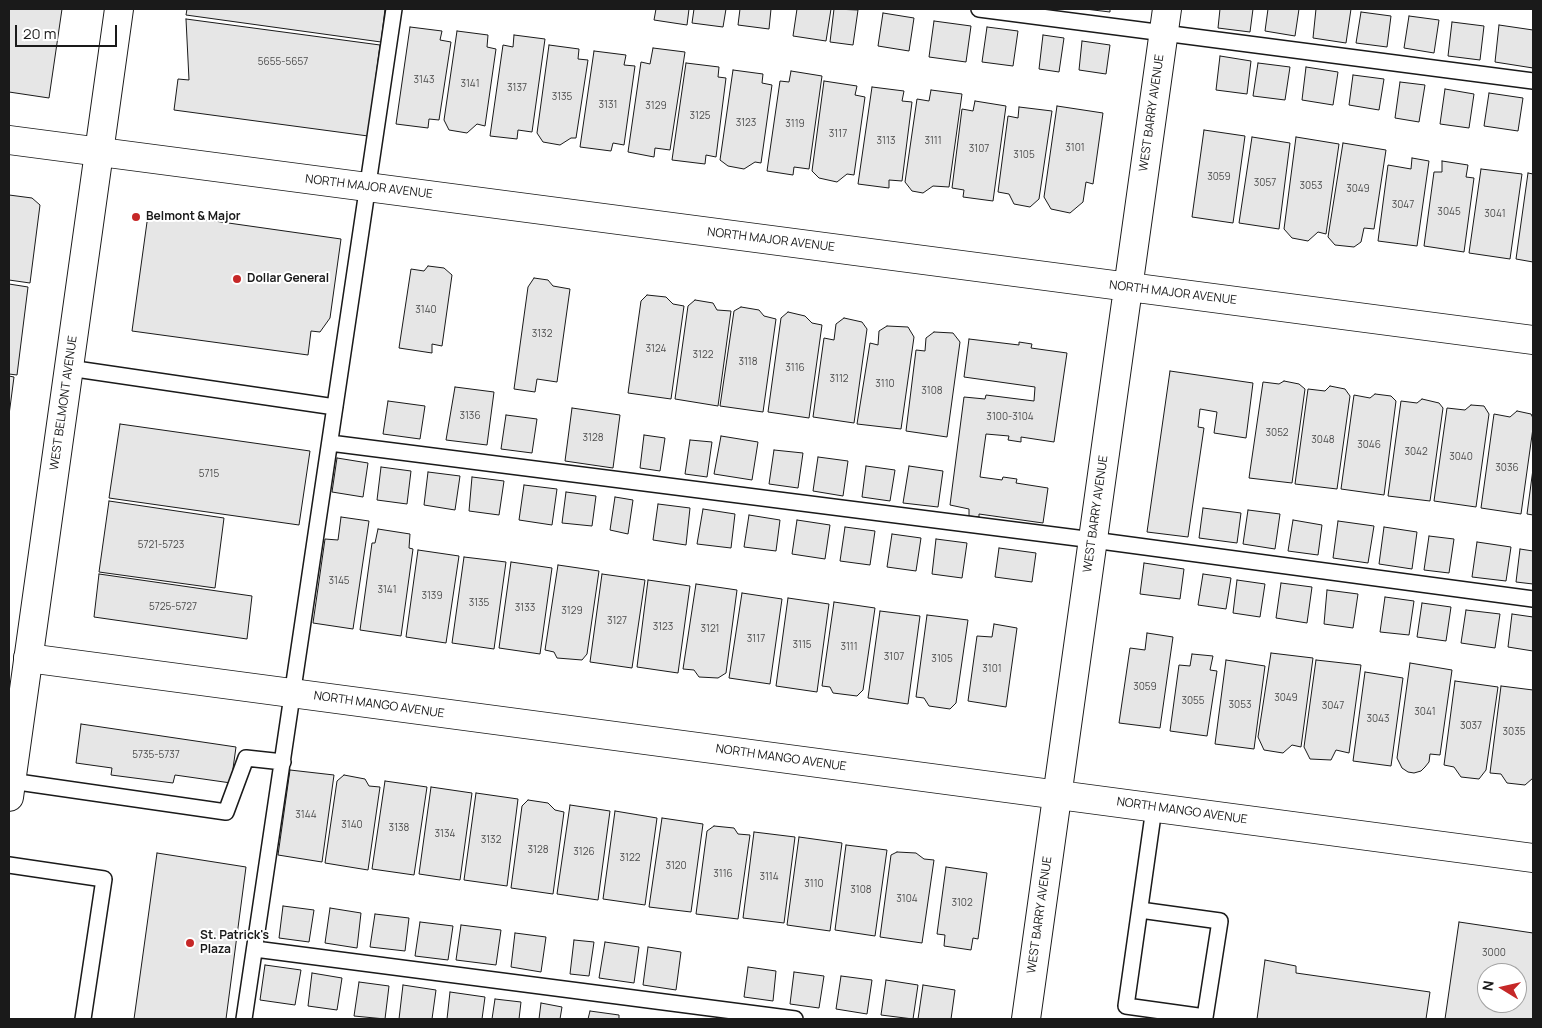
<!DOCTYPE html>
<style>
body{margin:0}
#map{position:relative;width:1542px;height:1028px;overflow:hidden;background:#fff;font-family:Manrope,sans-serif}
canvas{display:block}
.frame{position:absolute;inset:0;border:10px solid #1a1a1a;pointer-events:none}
.north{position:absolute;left:1477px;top:963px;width:50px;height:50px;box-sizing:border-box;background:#fff;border:1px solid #a3a3a3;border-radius:50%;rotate:279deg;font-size:14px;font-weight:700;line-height:20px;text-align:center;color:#1a1a1a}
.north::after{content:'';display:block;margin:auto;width:18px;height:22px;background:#c62828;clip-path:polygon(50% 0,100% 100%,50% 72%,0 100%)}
.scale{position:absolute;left:15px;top:25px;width:102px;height:22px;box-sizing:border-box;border:2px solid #1a1a1a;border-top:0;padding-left:6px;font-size:15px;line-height:18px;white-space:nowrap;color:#1a1a1a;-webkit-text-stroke:4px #fff;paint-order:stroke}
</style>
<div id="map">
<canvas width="1542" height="1028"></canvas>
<div class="frame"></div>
<div class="north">N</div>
<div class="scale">20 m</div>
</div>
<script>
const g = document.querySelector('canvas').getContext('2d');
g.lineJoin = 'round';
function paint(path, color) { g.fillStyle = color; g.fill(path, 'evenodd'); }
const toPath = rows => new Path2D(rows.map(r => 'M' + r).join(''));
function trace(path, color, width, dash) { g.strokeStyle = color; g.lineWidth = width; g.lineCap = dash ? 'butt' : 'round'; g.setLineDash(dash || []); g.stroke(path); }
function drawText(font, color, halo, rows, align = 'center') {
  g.font = font + ' Manrope,sans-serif'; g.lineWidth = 4; g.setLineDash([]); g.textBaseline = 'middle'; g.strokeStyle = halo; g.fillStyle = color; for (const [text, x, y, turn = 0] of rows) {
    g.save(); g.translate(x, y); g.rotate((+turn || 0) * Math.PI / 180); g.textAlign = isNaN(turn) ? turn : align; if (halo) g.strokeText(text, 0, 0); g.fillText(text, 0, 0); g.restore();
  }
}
const building = toPath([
 [9,9,62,9,49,98,9,92,9,9],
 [187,9,385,9,381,42,186,15,187,9],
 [656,9,689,9,687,25,654,20,656,9],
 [694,9,726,9,723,27,692,23,694,9],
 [740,9,771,9,769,29,738,25,740,9],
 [797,9,831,9,826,41,793,36,797,9],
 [834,9,858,10,853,45,830,42,834,9],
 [1085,9,1110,9,1110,12,1085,9],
 [1220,9,1253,9,1250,32,1218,28,1220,9],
 [1268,9,1299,9,1295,36,1265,31,1268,9],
 [1316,9,1351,9,1346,43,1313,38,1316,9],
 [1361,12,1391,16,1387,47,1356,43,1361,12],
 [883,13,914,18,909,51,878,46,883,13],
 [1409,16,1439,20,1434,53,1404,48,1409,16],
 [186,19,380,45,368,136,174,110,178,79,189,80,186,19],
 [934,21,971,26,966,62,929,57,934,21],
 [1452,22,1484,26,1480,60,1448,56,1452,22],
 [1499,25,1533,30,1533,68,1495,62,1499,25],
 [410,27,442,31,440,40,451,42,439,120,429,119,428,128,396,124,410,27],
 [987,27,1018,31,1013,66,982,62,987,27],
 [457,31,488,35,487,47,496,49,485,126,477,124,467,133,449,130,444,120,457,31],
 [514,35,545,39,532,132,518,130,517,139,490,136,503,45,513,47,514,35],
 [1043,35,1064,38,1059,72,1039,69,1043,35],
 [1082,41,1110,45,1106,74,1079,70,1082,41],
 [549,45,579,49,578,59,588,60,576,138,571,138,560,145,543,142,537,133,549,45],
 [653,48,685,52,670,150,655,148,654,157,628,152,641,62,650,64,653,48],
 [594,51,626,55,624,65,635,66,624,145,613,143,611,151,580,147,594,51],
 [1220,56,1251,61,1247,94,1216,90,1220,56],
 [686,63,719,67,718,77,726,78,716,157,706,155,705,164,672,160,686,63],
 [1258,63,1290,67,1285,100,1253,96,1258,63],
 [1306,67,1338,72,1333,105,1302,100,1306,67],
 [733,70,763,74,762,83,772,85,761,163,755,162,744,169,728,166,720,160,733,70],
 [791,71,822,76,809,169,794,167,793,175,767,171,780,81,789,82,791,71],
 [1353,75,1384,79,1379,110,1349,105,1353,75],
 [824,81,857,86,855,95,865,97,854,175,847,174,837,182,819,178,812,171,824,81],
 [1400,82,1425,85,1419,122,1395,118,1400,82],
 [872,87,904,91,902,101,912,102,902,181,889,180,889,188,858,184,872,87],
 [1445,89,1474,94,1469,128,1440,124,1445,89],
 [931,90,962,94,949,187,933,186,923,193,912,191,905,182,917,99,929,101,931,90],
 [1489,93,1523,98,1518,131,1484,126,1489,93],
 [975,101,1006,106,993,201,963,197,964,190,952,188,962,109,973,111,975,101],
 [1057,106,1103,113,1093,184,1086,182,1083,202,1070,213,1051,209,1044,197,1057,106],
 [1019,107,1052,111,1039,199,1030,207,1014,204,1009,194,998,192,1008,116,1018,118,1019,107],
 [1204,130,1245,136,1233,223,1192,217,1204,130],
 [1252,137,1290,143,1279,229,1239,223,1252,137],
 [1296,137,1339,144,1326,234,1318,232,1308,241,1292,238,1284,229,1296,137],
 [1343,143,1386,150,1374,229,1364,228,1361,242,1354,247,1335,245,1328,237,1343,143],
 [1412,158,1429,161,1417,246,1378,241,1388,165,1411,169,1412,158],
 [1442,161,1468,165,1466,177,1474,178,1464,252,1424,246,1434,172,1442,172,1442,161],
 [1481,169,1522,174,1510,259,1469,253,1481,169],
 [1528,173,1533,174,1533,262,1516,259,1528,173],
 [9,195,32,198,40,205,30,283,9,280,9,195],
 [158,213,341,239,330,318,320,332,311,331,308,355,132,331,147,222,158,213],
 [428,266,444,268,452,275,442,346,432,344,432,353,399,348,411,269,424,271,428,266],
 [534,278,548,280,553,286,570,289,557,382,537,379,535,392,514,389,528,287,534,278],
 [9,284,28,287,17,375,9,374,9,284],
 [647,295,666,297,673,304,684,306,671,399,628,393,641,301,647,295],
 [695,300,713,303,717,310,731,311,718,406,675,399,688,306,695,300],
 [741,307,759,310,764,316,776,319,763,412,720,406,734,311,741,307],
 [788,312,805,316,812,323,822,325,809,418,768,412,781,318,788,312],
 [844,318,862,322,867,329,854,423,813,417,824,338,834,340,836,324,844,318],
 [887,326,908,327,914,337,901,429,857,424,870,343,878,345,879,331,887,326],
 [934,332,953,333,960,342,947,437,906,431,916,350,925,351,926,338,934,332],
 [969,339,1019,345,1019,342,1032,344,1031,348,1067,353,1054,442,1021,437,1021,442,1008,440,1009,436,986,434,980,477,1002,480,1003,477,1017,479,1016,483,1048,488,1043,523,979,514,979,517,969,516,969,509,950,505,964,397,985,399,986,395,1034,401,1035,387,964,377,969,339],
 [1170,371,1253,383,1246,438,1214,433,1217,412,1200,409,1198,427,1204,428,1188,537,1147,532,1170,371],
 [9,376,14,377,9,415,9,376],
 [1284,381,1299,384,1305,389,1292,483,1249,478,1263,382,1279,384,1284,381],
 [1330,386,1345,389,1350,396,1337,489,1295,484,1308,389,1325,391,1330,386],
 [455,387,494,392,487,445,446,440,455,387],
 [1375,394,1391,396,1396,401,1384,495,1341,489,1354,395,1370,398,1375,394],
 [1422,399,1439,403,1443,408,1430,501,1388,496,1401,401,1417,403,1422,399],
 [388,401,425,406,420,439,383,434,388,401],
 [1471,405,1484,406,1489,414,1476,507,1434,501,1447,408,1465,410,1471,405],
 [572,408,620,415,613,468,565,461,572,408],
 [1517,411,1531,414,1533,418,1533,428,1521,514,1481,508,1494,414,1510,417,1517,411],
 [506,415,537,419,532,453,501,449,506,415],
 [120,424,310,451,299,525,109,498,120,424],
 [644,435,665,438,660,471,640,468,644,435],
 [721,436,758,442,752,480,714,474,721,436],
 [690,440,712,442,707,477,685,474,690,440],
 [774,450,803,453,798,488,769,484,774,450],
 [818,457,848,461,843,496,813,491,818,457],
 [337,458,368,463,363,497,332,492,337,458],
 [866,466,895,470,890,501,862,497,866,466],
 [909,466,943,471,938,507,903,503,909,466],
 [381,467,411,471,407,504,377,500,381,467],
 [1533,469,1533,515,1527,514,1533,469],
 [428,472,460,476,455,510,424,505,428,472],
 [472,477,504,481,499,515,469,511,472,477],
 [524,485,557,489,552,525,519,520,524,485],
 [566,492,596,496,592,526,562,523,566,492],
 [615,497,633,500,628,534,610,530,615,497],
 [109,501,224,518,215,588,99,572,109,501],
 [658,504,690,508,686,545,653,540,658,504],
 [1203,508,1241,513,1237,543,1199,538,1203,508],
 [703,509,735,514,731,548,697,544,703,509],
 [1248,510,1280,514,1275,549,1243,544,1248,510],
 [749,515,780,520,776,551,744,547,749,515],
 [341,517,369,521,353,629,313,623,325,539,338,540,341,517],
 [797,520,830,525,825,559,792,554,797,520],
 [1293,520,1322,525,1318,555,1288,551,1293,520],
 [1338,521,1374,526,1368,563,1333,558,1338,521],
 [845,527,875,531,870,565,840,561,845,527],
 [1384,527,1417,532,1412,569,1379,564,1384,527],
 [378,529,410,534,409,548,413,549,401,636,360,630,372,543,375,543,378,529],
 [892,534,921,538,916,571,887,567,892,534],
 [1429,536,1454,539,1449,573,1424,570,1429,536],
 [936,539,967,543,962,578,932,574,936,539],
 [1477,542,1511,547,1506,581,1472,577,1477,542],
 [999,548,1036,553,1032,582,995,577,999,548],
 [1520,549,1533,551,1533,584,1516,582,1520,549],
 [418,550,459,556,446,643,406,637,418,550],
 [464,557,506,562,494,649,452,643,464,557],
 [511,562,552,568,540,654,499,648,511,562],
 [1144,563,1184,569,1180,599,1140,594,1144,563],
 [558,565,599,571,587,654,582,660,557,658,554,652,545,650,558,565],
 [99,574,252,596,247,639,94,617,99,574],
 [602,574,645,580,632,668,590,662,602,574],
 [1203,574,1231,578,1226,609,1198,605,1203,574],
 [648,580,690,586,678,673,637,667,648,580],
 [1237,580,1265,584,1260,617,1233,613,1237,580],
 [1281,583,1312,587,1307,623,1276,618,1281,583],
 [696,584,737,590,726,673,718,678,699,677,694,670,683,669,696,584],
 [1327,590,1358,594,1353,628,1324,624,1327,590],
 [742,593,782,599,770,684,729,678,742,593],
 [1385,597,1414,601,1409,635,1380,632,1385,597],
 [788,598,829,604,817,692,776,686,788,598],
 [834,602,875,608,863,690,857,696,833,693,830,687,822,686,834,602],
 [1422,603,1451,607,1446,641,1417,637,1422,603],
 [1466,610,1500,614,1495,648,1461,643,1466,610],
 [880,611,920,616,908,704,868,698,880,611],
 [1512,614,1533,617,1533,651,1508,647,1512,614],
 [927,615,968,620,956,703,950,709,929,706,924,698,916,697,927,615],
 [994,624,1017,628,1006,707,968,701,977,636,992,637,994,624],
 [1147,633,1173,637,1160,728,1119,723,1130,648,1145,650,1147,633],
 [1271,653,1313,658,1301,747,1292,745,1283,753,1264,750,1258,737,1271,653],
 [1192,654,1213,656,1210,670,1217,671,1207,736,1170,731,1179,665,1190,666,1192,654],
 [1226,660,1265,666,1254,749,1215,744,1226,660],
 [1316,660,1361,665,1349,753,1336,750,1331,760,1310,759,1304,747,1316,660],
 [1410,663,1452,670,1440,755,1430,754,1429,762,1425,767,1421,771,1414,773,1408,772,1402,768,1397,758,1410,663],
 [1365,672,1403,678,1391,766,1353,761,1365,672],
 [1455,681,1498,687,1486,770,1479,779,1461,777,1454,767,1444,765,1455,681],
 [1501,686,1533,690,1533,778,1525,785,1507,783,1501,774,1490,773,1501,686],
 [81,724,236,747,231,783,175,775,173,783,111,775,112,768,76,763,81,724],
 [290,770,334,775,322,862,278,855,290,770],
 [344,775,365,779,369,786,380,787,368,870,325,863,337,781,344,775],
 [385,781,427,787,414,875,372,869,385,781],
 [431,787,472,793,460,880,419,874,431,787],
 [476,793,518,799,507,886,464,880,476,793],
 [528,800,548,803,555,810,564,812,553,894,511,888,522,806,528,800],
 [570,805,610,811,598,900,557,894,570,805],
 [615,811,657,818,645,905,603,899,615,811],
 [662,818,703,824,691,912,649,907,662,818],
 [714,826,734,828,738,834,750,835,738,919,696,914,707,831,714,826],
 [754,832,795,837,784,923,743,918,754,832],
 [799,837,842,843,830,931,787,925,799,837],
 [846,845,887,850,875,936,835,930,846,845],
 [897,852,916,853,924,859,934,860,922,943,880,937,891,855,897,852],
 [157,853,246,867,226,1019,134,1019,157,853],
 [946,867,987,873,978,939,973,938,971,950,944,946,945,935,937,934,946,867],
 [283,906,314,910,309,942,279,938,283,906],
 [330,908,361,913,357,948,325,943,330,908],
 [375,914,409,918,405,951,370,947,375,914],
 [420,922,453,926,448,960,415,956,420,922],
 [1459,922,1533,933,1533,1019,1445,1019,1459,922],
 [1487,973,1517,973,1517,1003,1487,1003,1487,973],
 [461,925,501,930,496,965,456,960,461,925],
 [515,933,546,937,541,972,511,967,515,933],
 [574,940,594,942,589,976,570,974,574,940],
 [605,942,639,947,634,983,599,978,605,942],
 [648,947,681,952,676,990,643,985,648,947],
 [1265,960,1296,966,1296,973,1430,992,1426,1019,1257,1019,1265,960],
 [265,965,301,970,295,1005,260,1000,265,965],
 [748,967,776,971,773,1001,744,997,748,967],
 [794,972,824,976,819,1008,790,1004,794,972],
 [312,973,342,978,337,1010,308,1006,312,973],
 [841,976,872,980,867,1014,836,1009,841,976],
 [886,980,918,985,913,1019,881,1015,886,980],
 [359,982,389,986,385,1019,354,1016,359,982],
 [403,985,436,990,432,1019,399,1019,403,985],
 [923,985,955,990,951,1019,918,1019,923,985],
 [450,992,485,997,482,1019,447,1019,450,992],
 [495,999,521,1002,519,1019,492,1019,495,999],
 [541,1003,562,1007,560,1019,539,1019,541,1003],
 [590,1011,619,1015,619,1019,588,1019,590,1011]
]);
paint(building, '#e6e6e6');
trace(building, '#1a1a1a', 1);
const lane = toPath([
 [979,9,1533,81],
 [69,368,335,407],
 [330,443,1093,540,1533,599],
 [11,781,226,812,246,758,283,762],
 [9,865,104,879,83,1019],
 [1140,910,1220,921,1205,1017,1126,1006,1154,808],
 [255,949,795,1019],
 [244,1019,394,9]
]);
const street = toPath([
 [9,140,1533,340],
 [28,658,1533,858],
 [1026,1019,1167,9]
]);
const secondary = toPath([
 [9,797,119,9]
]);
trace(lane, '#1a1a1a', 18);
trace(street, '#1a1a1a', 30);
trace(secondary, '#1a1a1a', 30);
trace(lane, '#fff', 15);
trace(street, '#fff', 28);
trace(secondary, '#fff', 28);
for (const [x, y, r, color] of [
 [136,217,5,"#c62828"],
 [237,279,5,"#c62828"],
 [190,943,5,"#c62828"]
]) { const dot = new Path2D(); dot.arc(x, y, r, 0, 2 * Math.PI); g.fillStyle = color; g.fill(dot); trace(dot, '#fff', 2); }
drawText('10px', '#4d4d4d', null, [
 ["5655-5657",283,62],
 ["3143",424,80],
 ["3141",470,84],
 ["3137",517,88],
 ["3135",562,97],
 ["3131",608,105],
 ["3129",656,106],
 ["3125",700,116],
 ["3123",746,123],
 ["3119",795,124],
 ["3117",838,134],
 ["3113",886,141],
 ["3111",933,141],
 ["3101",1075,148],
 ["3107",979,149],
 ["3105",1024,155],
 ["3059",1219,177],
 ["3057",1265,183],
 ["3053",1311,186],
 ["3049",1358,189],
 ["3047",1403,205],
 ["3045",1449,212],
 ["3041",1495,214],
 ["3140",426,310],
 ["3132",542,334],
 ["3124",656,349],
 ["3122",703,355],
 ["3118",748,362],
 ["3116",795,368],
 ["3112",839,379],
 ["3110",885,384],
 ["3108",932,391],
 ["3136",470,416],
 ["3100-3104",1010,417],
 ["3052",1277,433],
 ["3128",593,438],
 ["3048",1323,440],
 ["3046",1369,445],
 ["3042",1416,452],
 ["3040",1461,457],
 ["3036",1507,468],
 ["5715",209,474],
 ["5721-5723",161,545],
 ["3145",339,581],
 ["3141",387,590],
 ["3139",432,596],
 ["3135",479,603],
 ["5725-5727",173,607],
 ["3133",525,608],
 ["3129",572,611],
 ["3127",617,621],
 ["3123",663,627],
 ["3121",710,629],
 ["3117",756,639],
 ["3115",802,645],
 ["3111",849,647],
 ["3107",894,657],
 ["3105",942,659],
 ["3101",992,669],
 ["3059",1145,687],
 ["3049",1286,698],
 ["3055",1193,701],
 ["3053",1240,705],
 ["3047",1333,706],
 ["3041",1425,712],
 ["3043",1378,719],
 ["3037",1471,726],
 ["3035",1514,732],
 ["5735-5737",156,755],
 ["3144",306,815],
 ["3140",352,825],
 ["3138",399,828],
 ["3134",445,834],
 ["3132",491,840],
 ["3128",538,850],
 ["3126",584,852],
 ["3122",630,858],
 ["3120",676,866],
 ["3116",723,874],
 ["3114",769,877],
 ["3110",814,884],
 ["3108",861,890],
 ["3104",907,899],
 ["3102",962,903],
 ["3000",1494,953]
]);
drawText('12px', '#1a1a1a', '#fff', [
 ["WEST BARRY AVENUE",1152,113,-82],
 ["NORTH MAJOR AVENUE",369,187,7],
 ["NORTH MAJOR AVENUE",771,240,7],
 ["NORTH MAJOR AVENUE",1173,293,7],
 ["WEST BELMONT AVENUE",64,403,-82],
 ["WEST BARRY AVENUE",1096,514,-82],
 ["NORTH MANGO AVENUE",379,705,8],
 ["NORTH MANGO AVENUE",781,758,8],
 ["NORTH MANGO AVENUE",1182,811,8],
 ["WEST BARRY AVENUE",1040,915,-82]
]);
drawText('bold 12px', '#1a1a1a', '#fff', [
 ["Belmont & Major",146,217],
 ["Dollar General",247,279],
 ["St. Patrick's",200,936],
 ["Plaza",200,950]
], 'left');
</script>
